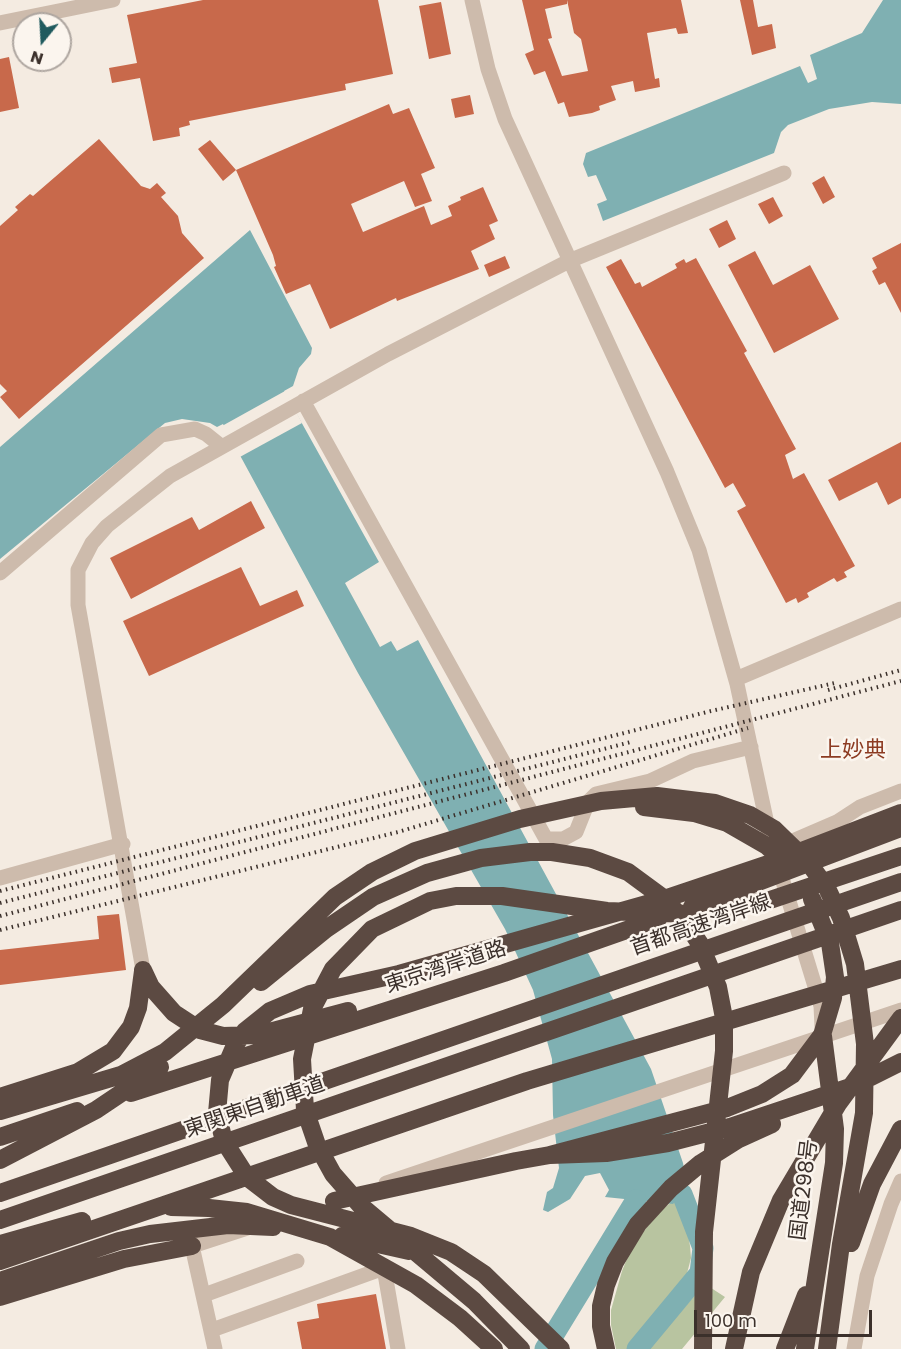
<!DOCTYPE html>
<meta charset="utf-8">
<style>
body{margin:0}
#map{position:relative;width:901px;height:1349px;overflow:hidden;background:#f4ebe1;font-family:Poppins,sans-serif}
canvas{display:block}
.north{position:absolute;left:12px;top:12px;width:60px;height:60px;box-sizing:border-box;background:#fbf5ee;border:2px solid #aea6a0;border-radius:50%;rotate:198deg;font-size:16px;font-weight:700;line-height:24px;text-align:center;color:#3b302b}
.north::after{content:'';display:block;margin:auto;width:21px;height:27px;background:#1f5a5e;clip-path:polygon(50% 0,100% 100%,50% 72%,0 100%)}
.scale{position:absolute;left:694px;top:1310px;width:178px;height:27px;box-sizing:border-box;border:3px solid #3b302b;border-top:0;padding-left:8px;font-size:18px;line-height:21px;white-space:nowrap;color:#3b302b;-webkit-text-stroke:4px #fbf5ee;paint-order:stroke}
</style>
<div id="map">
<canvas width="901" height="1349"></canvas>
<div class="north">N</div>
<div class="scale">100 m</div>
</div>
<script>
const g = document.querySelector('canvas').getContext('2d');
g.lineJoin = 'round';
function paint(path, color) { g.fillStyle = color; g.fill(path, 'evenodd'); }
const toPath = rows => new Path2D(rows.map(r => 'M' + r).join(''));
function trace(path, color, width, dash) { g.strokeStyle = color; g.lineWidth = width; g.lineCap = dash ? 'butt' : 'round'; g.setLineDash(dash || []); g.stroke(path); }
function drawText(font, color, halo, rows, align = 'center') {
  g.font = font + ' Poppins,"Noto Sans JP",sans-serif'; g.lineWidth = 5; g.setLineDash([]); g.textBaseline = 'middle'; g.strokeStyle = halo; g.fillStyle = color; for (const [text, x, y, turn = 0] of rows) {
    g.save(); g.translate(x, y); g.rotate((+turn || 0) * Math.PI / 180); g.textAlign = isNaN(turn) ? turn : align; if (halo) g.strokeText(text, 0, 0); g.fillText(text, 0, 0); g.restore();
  }
}
paint(toPath([
 [674,1200,687,1228,690,1246,691,1258,685,1281,630,1349,616,1349,611,1325,611,1310,622,1271,631,1249,644,1231,659,1212],
 [705,1284,725,1297,682,1349,647,1349]
]), '#b8c4a0');
paint(toPath([
 [883,0,901,0,901,104,872,102,829,109,788,125,781,132,774,153,603,221,597,204,607,200,596,175,588,177,583,164,586,153,800,66,808,83,817,79,810,55,862,33],
 [250,230,312,348,311,354,299,368,293,386,284,391,379,562,345,583,380,647,391,641,397,651,418,640,651,1069,683,1163,688,1188,673,1204,605,1197,609,1190,600,1173,585,1176,570,1199,548,1212,543,1210,547,1192,553,1188,559,1168,553,1115,552,1059,533,990,505,929,358,673,223,424,217,427,210,423,182,419,165,423,0,559,0,447]
]), '#7fb0b2');
paint(toPath([
 [285,391,302,423,238,458,222,426]
]), '#f4ebe1');
trace(toPath([
 [545,1349,636,1200],
 [637,1349,700,1273,703,1248,682,1194]
]), '#7fb0b2', 21);
paint(toPath([
 [203,0,378,0,393,74,345,84,346,90,189,121,190,125,179,128,180,136,153,141,140,78,112,83,109,68,137,63,127,15],
 [522,0,567,0,567,4,545,9,552,38,548,39,562,76,588,71,581,39,574,33,567,0,681,0,688,33,678,34,676,28,647,33,655,79,659,78,660,87,635,92,633,81,611,86,616,100,599,106,600,110,592,113,569,117,564,102,558,104,545,71,534,75,525,54,534,50],
 [740,0,753,0,758,27,772,24,776,48,752,55],
 [441,2,451,54,429,59,419,6],
 [9,57,19,108,0,112,0,59],
 [470,95,474,114,455,118,451,99],
 [389,104,393,114,409,108,435,168,421,174,432,201,415,207,404,181,351,204,363,232,424,206,431,225,452,216,448,206,461,200,460,197,483,187,498,221,489,225,495,239,471,251,479,269,397,301,396,298,330,329,310,284,286,294,274,267,276,266,273,255,236,170],
 [99,139,141,186,150,189,157,183,166,193,161,197,178,216,182,233,204,258,19,419,0,397,7,391,0,384,0,226,18,210,15,207,30,194,33,196],
 [210,140,236,170,223,181,198,149],
 [824,176,835,197,823,204,812,183],
 [773,197,783,216,769,224,758,204],
 [727,220,736,239,719,248,709,229],
 [901,243,901,313,885,282,879,285,872,271,877,268,872,258],
 [755,251,773,285,810,265,839,319,774,353,728,265],
 [505,256,510,268,489,277,484,265],
 [696,258,747,351,744,353,796,449,785,455,793,479,804,473,855,566,844,572,847,577,837,582,834,578,807,593,809,597,798,603,796,598,786,603,737,511,746,506,733,483,725,488,606,267,621,259,635,284,640,282,642,287,677,268,675,264,684,259,686,263],
 [901,442,901,498,888,505,877,482,839,501,828,480],
 [251,501,265,528,131,599,110,558,192,517,199,530],
 [241,567,260,606,297,590,304,606,149,676,123,621],
 [119,914,126,970,0,985,0,950,99,939,97,916],
 [376,1294,386,1349,302,1349,297,1322,319,1318,317,1304]
]), '#c8694b');
trace(toPath([
 [472,0,488,69,505,119,667,472,699,550,737,684,769,833],
 [0,23,113,0],
 [303,401,546,839,563,839,576,832,588,802,596,794,650,781,693,761,751,747],
 [0,573,161,435,195,429,206,434,221,446],
 [736,679,901,609],
 [779,847,837,822,860,807,901,791],
 [777,862,821,1006,822,1027],
 [0,878,123,844],
 [143,970,78,605,78,570,92,543,107,526,170,476,388,354,569,261,784,173],
 [386,1183,901,1010],
 [204,1295,297,1261],
 [212,1330,384,1268,398,1349],
 [215,1349,192,1246,247,1228],
 [854,1349,867,1276,891,1204,901,1181]
]), '#cdbbac', 15);
trace(toPath([
 [644,807,694,813,727,823,767,846,787,865],
 [692,907,901,828],
 [143,970,151,987,174,1013,200,1030,223,1036,258,1035,348,1011],
 [261,982,326,929,373,897,427,873,481,858,530,852,552,852,590,858,628,872,662,897,684,920,700,944,718,987,724,1018,724,1051,704,1232,703,1349],
 [857,1084,901,1062],
 [131,1093,504,973,658,919],
 [0,1097,78,1072,113,1051,131,1027,138,1008,143,971],
 [0,1111,121,1075,165,1052,223,1005,335,897,372,872,415,851,520,819,601,801,657,796,715,803,750,815,774,829,808,862,827,888,841,918,855,964,865,1044,864,1113,841,1244,827,1349],
 [0,1137,77,1111],
 [550,1155,727,1108,762,1094,792,1075,822,1035,833,998,835,977,830,943,812,899],
 [0,1160,96,1110,160,1067],
 [0,1193,901,882],
 [334,1201,516,1161,550,1155,606,1153,668,1143,730,1127,859,1084],
 [171,1207,209,1208,247,1212,330,1237,416,1285,460,1318,494,1349],
 [0,1220,901,910],
 [342,1236,409,1251],
 [851,1243,872,1184,901,1129],
 [0,1244,82,1221],
 [0,1261,527,1081,901,969],
 [0,1281,119,1241,150,1234,228,1225,273,1227],
 [0,1297,124,1259,192,1246],
 [521,1349,474,1301,361,1206,333,1174,317,1145,305,1110,302,1059,312,1009,333,969,372,929,430,901,456,896,502,896,607,911,690,914,770,900,901,856],
 [561,1349,484,1274,451,1252,411,1236,291,1205,273,1197,247,1177,224,1141,217,1113,220,1080,235,1045,245,1031,270,1011,310,994,399,974,661,900,768,864,901,813],
 [606,1349,601,1326,601,1306,606,1285,615,1262,638,1224,671,1188,701,1163,739,1139,772,1124],
 [734,1349,751,1272,781,1200,838,1104,901,1018],
 [785,1349,806,1295],
 [805,1349,834,1163,835,1129,823,1036]
]), '#5c4a42', 18);
trace(toPath([
 [828,690,901,670],
 [0,891,711,711,835,683],
 [0,903,631,742],
 [0,916,901,681],
 [0,930,398,832,748,728]
]), '#3b302b', 4, [1.5, 4.5]);
drawText('21px', '#3b302b', '#fbf5ee', [
 ["首都高速湾岸線",701,926,-19],
 ["東京湾岸道路",446,968,-18],
 ["東関東自動車道",255,1108,-19],
 ["国道298号",805,1190,-83]
]);
drawText('22px', '#8c3b22', '#fbf5ee', [
 ["上妙典",853,751]
]);
</script>
